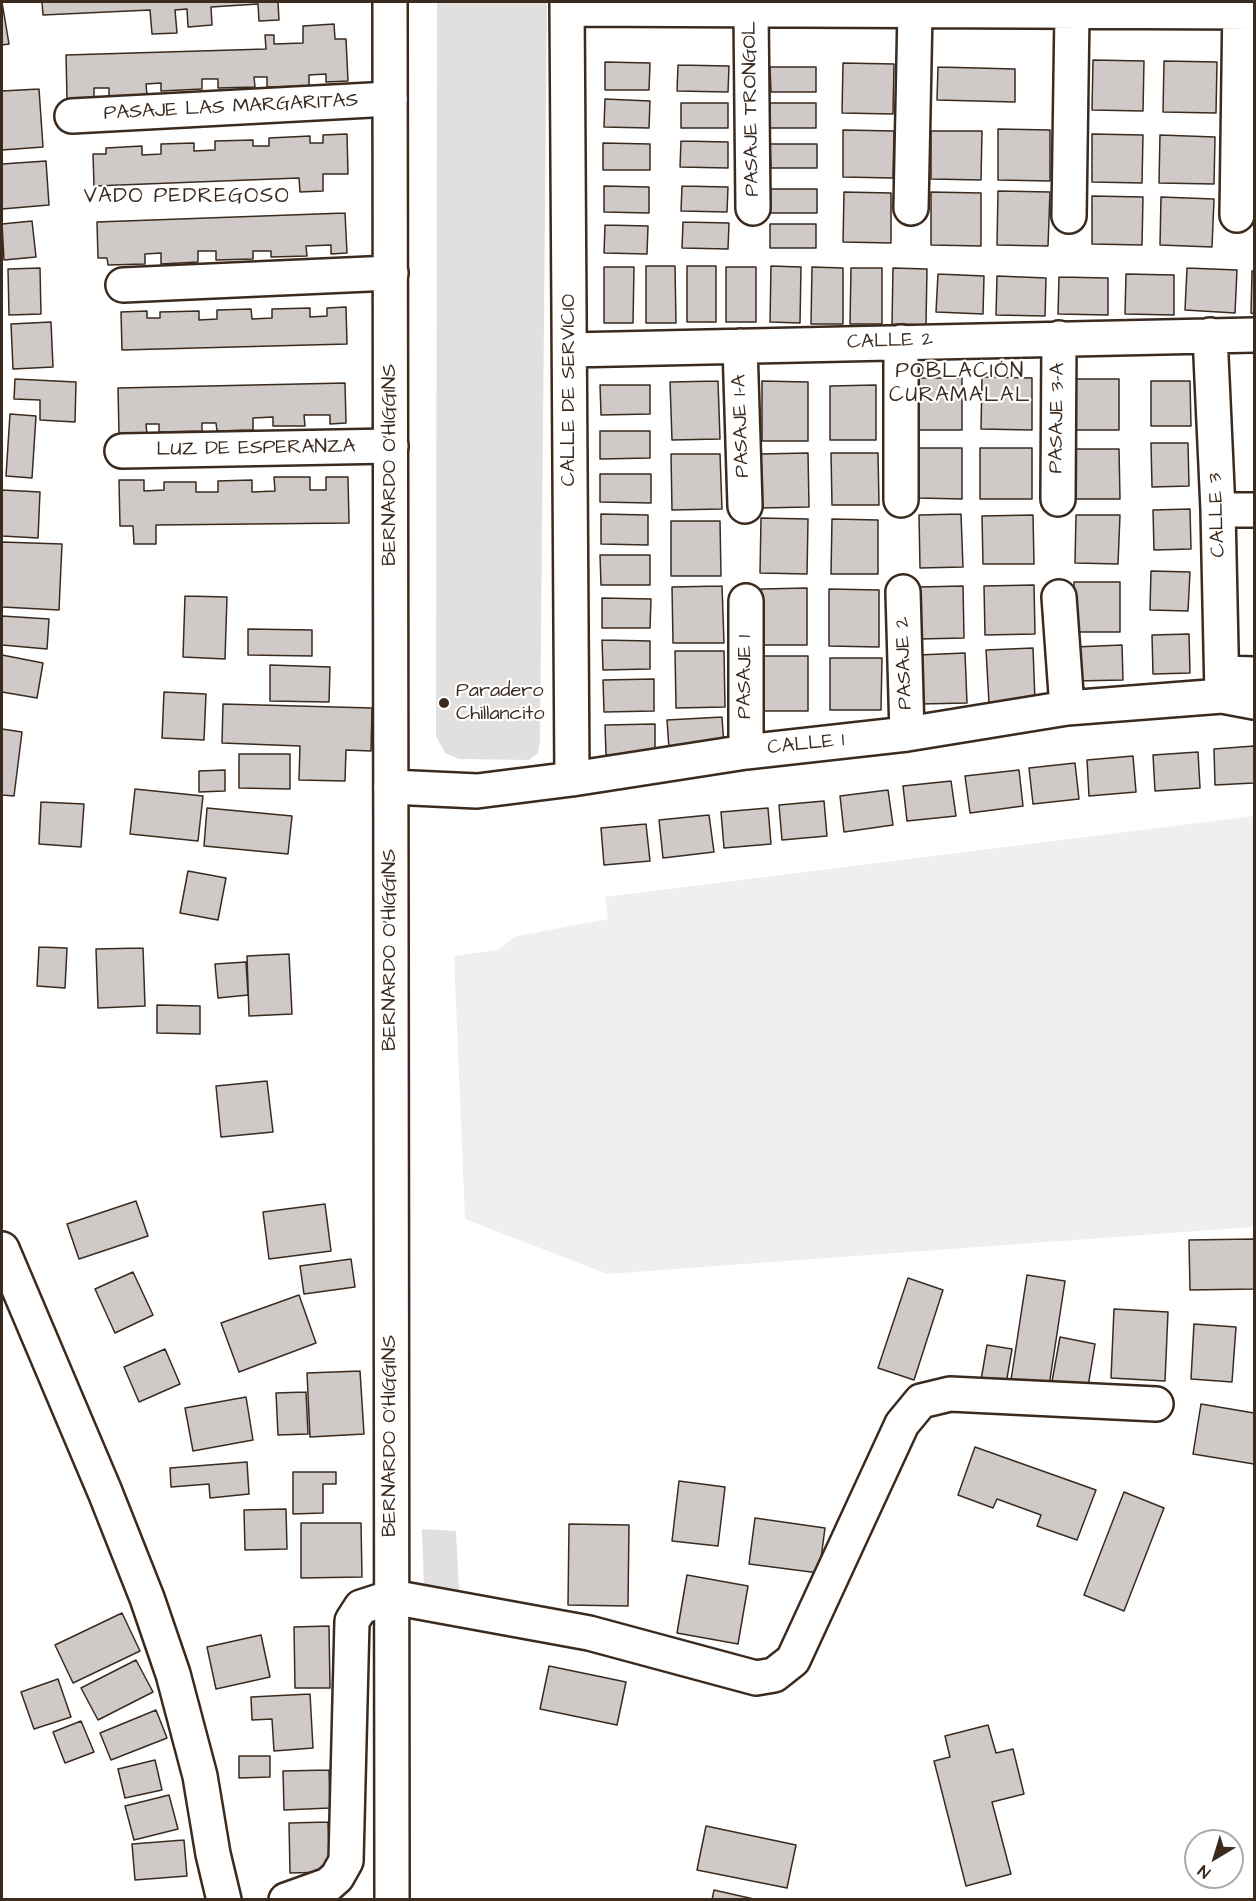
<!DOCTYPE html>
<meta charset="utf-8">
<style>
body{margin:0}
#map{position:relative;width:1256px;height:1901px;overflow:hidden;background:#fff;font-family:"Architects Daughter",sans-serif}
canvas{display:block}
.frame{position:absolute;inset:0;border:3px solid #3b2a1e;pointer-events:none}
.north{position:absolute;left:1184px;top:1829px;width:60px;height:60px;box-sizing:border-box;background:#fff;border:2px solid #b1aaa5;border-radius:50%;rotate:218deg;font-size:16px;font-weight:700;line-height:24px;text-align:center;color:#3b2a1e}
.north::after{content:'';display:block;margin:auto;width:21px;height:27px;background:#3b2a1e;clip-path:polygon(50% 0,100% 100%,50% 72%,0 100%)}
</style>
<div id="map">
<canvas width="1256" height="1901"></canvas>
<div class="frame"></div>
<div class="north">N</div>
</div>
<script>
const g = document.querySelector('canvas').getContext('2d');
g.lineJoin = 'round';
function paint(path, color) { g.fillStyle = color; g.fill(path, 'evenodd'); }
const toPath = rows => new Path2D(rows.map(r => 'M' + r).join(''));
function trace(path, color, width, dash) { g.strokeStyle = color; g.lineWidth = width; g.lineCap = dash ? 'butt' : 'round'; g.setLineDash(dash || []); g.stroke(path); }
function drawText(font, color, halo, rows, align = 'center') {
  g.font = font + ' "Architects Daughter",sans-serif'; g.lineWidth = 4.5; g.setLineDash([]); g.textBaseline = 'middle'; g.strokeStyle = halo; g.fillStyle = color; for (const [text, x, y, turn = 0] of rows) {
    g.save(); g.translate(x, y); g.rotate((+turn || 0) * Math.PI / 180); g.textAlign = isNaN(turn) ? turn : align; if (halo) g.strokeText(text, 0, 0); g.fillText(text, 0, 0); g.restore();
  }
}
paint(toPath([
 [1254,816,1254,1227,607,1274,465,1219,454,956,497,950,517,936,608,919,605,897]
]), '#f1efee');
paint(toPath([
 [437,2,547,2,540,740,538,753,529,760,459,759,445,753,436,736],
 [422,1529,456,1531,459,1591,424,1587]
]), '#e2e0de');
const building = toPath([
 [2,2,9,44,2,45,2,2],
 [42,2,278,2,279,20,259,21,258,4,211,7,212,25,188,27,187,9,175,10,177,33,152,34,150,10,43,15,42,2],
 [334,24,335,39,346,39,348,81,326,82,326,74,309,75,309,86,267,87,267,77,254,77,255,87,218,88,218,79,202,79,202,89,161,91,161,83,146,84,147,95,109,96,109,88,94,88,94,98,67,99,66,55,266,49,265,35,274,35,274,44,303,43,303,26,334,24],
 [1093,60,1144,61,1143,111,1092,110,1093,60],
 [1164,61,1217,62,1216,113,1163,112,1164,61],
 [605,62,650,63,649,90,605,90,605,62],
 [843,63,894,64,893,114,842,113,843,63],
 [678,65,729,66,728,92,677,91,678,65],
 [770,67,816,67,816,92,771,92,770,67],
 [938,67,1015,69,1015,102,937,100,938,67],
 [39,89,43,147,2,150,2,91,39,89],
 [605,99,650,101,649,128,604,127,605,99],
 [681,103,728,103,728,128,681,128,681,103],
 [770,103,816,103,816,128,770,128,770,103],
 [998,129,1050,130,1050,181,998,180,998,129],
 [843,130,894,131,893,178,843,177,843,130],
 [931,131,982,131,981,180,931,179,931,131],
 [347,134,348,174,323,174,323,191,300,192,299,178,94,186,93,154,106,154,106,148,142,146,142,155,161,154,161,144,194,143,194,151,215,150,215,141,253,140,253,146,269,146,269,138,310,136,310,143,323,143,323,135,347,134],
 [1092,134,1143,135,1142,183,1092,182,1092,134],
 [1160,135,1215,137,1214,184,1159,183,1160,135],
 [681,141,728,142,728,168,680,167,681,141],
 [603,143,650,144,650,170,603,170,603,143],
 [770,144,817,144,817,168,771,168,770,144],
 [46,161,49,205,2,209,2,164,46,161],
 [604,186,649,187,649,213,604,212,604,186],
 [682,186,728,187,727,212,681,211,682,186],
 [771,189,817,189,817,213,770,213,771,189],
 [998,191,1050,192,1048,246,997,245,998,191],
 [844,192,891,193,891,243,843,242,844,192],
 [931,192,981,193,981,246,931,245,931,192],
 [1092,196,1143,197,1142,245,1092,244,1092,196],
 [1161,197,1214,199,1212,247,1160,245,1161,197],
 [345,213,347,253,331,254,331,245,306,246,307,256,271,257,271,251,253,251,253,259,216,260,216,251,198,251,198,262,161,264,161,253,145,254,145,264,108,265,107,258,98,258,97,222,345,213],
 [32,221,36,257,4,260,2,224,32,221],
 [683,222,729,223,728,249,682,248,683,222],
 [770,224,816,224,816,248,770,248,770,224],
 [605,225,648,226,647,254,604,253,605,225],
 [646,266,675,266,676,323,646,323,646,266],
 [687,266,716,266,716,322,687,322,687,266],
 [771,266,801,267,800,323,770,322,771,266],
 [604,267,634,267,633,323,604,323,604,267],
 [726,267,756,267,756,322,726,322,726,267],
 [812,267,843,268,843,324,811,324,812,267],
 [40,268,41,314,9,315,8,269,40,268],
 [851,268,882,268,882,324,850,324,851,268],
 [893,268,927,269,926,325,892,324,893,268],
 [1187,268,1237,270,1235,313,1185,310,1187,268],
 [1252,271,1254,271,1254,314,1251,313,1252,271],
 [938,274,984,276,983,314,936,312,938,274],
 [1126,274,1174,275,1174,315,1125,314,1126,274],
 [997,276,1046,278,1045,316,996,315,997,276],
 [1059,277,1108,278,1108,315,1058,314,1059,277],
 [346,307,347,344,122,350,121,312,147,311,147,318,160,318,160,312,199,311,199,320,217,319,217,310,251,309,252,319,272,318,272,309,310,308,310,317,327,316,327,308,346,307],
 [51,322,53,367,13,369,11,324,51,322],
 [982,377,1032,378,1032,430,981,429,982,377],
 [915,378,962,378,962,430,914,430,915,378],
 [15,379,76,382,75,422,40,420,40,400,14,399,15,379],
 [1073,379,1119,379,1119,430,1073,430,1073,379],
 [718,381,720,439,672,440,670,382,718,381],
 [762,381,808,382,808,441,762,441,762,381],
 [1151,381,1190,381,1191,426,1151,426,1151,381],
 [345,383,346,423,330,424,330,415,304,415,305,426,273,426,273,417,253,418,253,430,217,431,216,423,202,423,202,431,159,432,159,424,146,424,147,434,119,434,118,388,345,383],
 [600,385,650,385,650,414,601,415,600,385],
 [876,385,876,440,830,440,830,386,876,385],
 [10,414,36,416,32,478,6,476,10,414],
 [600,431,650,431,650,458,600,459,600,431],
 [1151,443,1188,443,1189,486,1152,487,1151,443],
 [918,448,962,448,962,499,918,498,918,448],
 [980,448,1032,448,1032,499,980,499,980,448],
 [1075,449,1119,449,1120,499,1075,499,1075,449],
 [808,453,809,507,761,508,760,454,808,453],
 [831,453,878,453,879,505,832,505,831,453],
 [671,454,720,454,722,509,672,510,671,454],
 [600,474,651,474,651,503,600,502,600,474],
 [274,477,310,477,310,490,326,490,326,477,348,477,349,523,156,525,156,544,134,544,133,526,120,526,119,480,144,480,144,491,164,490,164,482,196,482,196,492,218,492,218,481,252,480,252,492,275,491,274,477],
 [2,490,40,492,38,538,2,536,2,490],
 [1190,509,1191,549,1154,550,1153,510,1190,509],
 [601,514,648,515,648,545,601,544,601,514],
 [961,514,963,567,920,568,919,515,961,514],
 [1033,515,1034,564,983,564,982,516,1033,515],
 [1076,515,1120,515,1118,564,1075,563,1076,515],
 [761,518,808,519,807,574,760,573,761,518],
 [832,519,878,520,878,574,831,574,832,519],
 [671,521,720,521,721,576,671,576,671,521],
 [2,542,62,544,59,610,2,607,2,542],
 [600,555,650,555,650,585,601,585,600,555],
 [1151,571,1190,572,1188,611,1150,610,1151,571],
 [1074,582,1120,582,1120,632,1074,632,1074,582],
 [1034,585,1035,634,985,635,984,586,1034,585],
 [722,586,724,643,673,643,672,587,722,586],
 [963,586,964,638,919,639,918,587,963,586],
 [807,588,807,645,762,645,761,589,807,588],
 [829,589,879,590,879,647,829,646,829,589],
 [185,596,227,597,225,659,183,657,185,596],
 [602,598,651,599,650,628,602,628,602,598],
 [2,616,49,619,47,649,2,645,2,616],
 [248,629,312,630,312,656,248,655,248,629],
 [1189,634,1190,673,1153,674,1152,635,1189,634],
 [602,640,650,641,650,669,603,670,602,640],
 [1122,645,1123,680,1075,681,1074,647,1122,645],
 [1033,648,1035,701,989,703,986,650,1033,648],
 [675,651,724,651,725,707,676,708,675,651],
 [965,653,967,703,920,704,918,655,965,653],
 [2,655,43,663,37,698,2,692,2,655],
 [763,656,808,656,808,711,763,711,763,656],
 [830,658,882,658,881,710,830,710,830,658],
 [270,665,330,667,329,702,270,701,270,665],
 [654,679,654,711,604,712,603,680,654,679],
 [164,692,206,694,204,740,162,738,164,692],
 [223,704,372,708,371,751,346,750,345,781,299,780,300,746,222,743,223,704],
 [722,717,724,746,669,749,667,720,722,717],
 [655,724,655,755,606,755,605,725,655,724],
 [2,729,22,732,14,796,2,795,2,729],
 [1254,746,1254,783,1215,785,1214,749,1254,746],
 [1198,752,1200,788,1155,791,1153,755,1198,752],
 [239,754,290,754,290,789,239,788,239,754],
 [1133,756,1136,792,1089,796,1087,760,1133,756],
 [1075,763,1079,799,1033,804,1029,768,1075,763],
 [225,770,225,791,199,792,199,771,225,770],
 [1019,770,1023,806,970,813,965,776,1019,770],
 [951,781,956,816,907,821,903,786,951,781],
 [135,789,203,796,198,841,130,834,135,789],
 [888,790,893,825,844,832,840,796,888,790],
 [824,801,827,836,782,840,779,805,824,801],
 [41,802,84,804,81,847,39,844,41,802],
 [207,808,292,816,288,854,204,846,207,808],
 [768,808,771,844,724,848,721,812,768,808],
 [709,815,714,852,663,858,659,820,709,815],
 [646,824,650,861,604,865,601,828,646,824],
 [188,871,226,878,218,920,180,913,188,871],
 [39,947,67,948,65,988,37,986,39,947],
 [143,948,145,1006,98,1008,96,949,143,948],
 [289,954,292,1014,249,1016,247,956,289,954],
 [246,962,248,995,218,998,215,964,246,962],
 [157,1005,200,1006,200,1034,157,1033,157,1005],
 [267,1081,273,1132,221,1137,216,1086,267,1081],
 [136,1201,148,1236,79,1259,67,1224,136,1201],
 [325,1204,331,1251,269,1259,263,1212,325,1204],
 [1254,1239,1254,1289,1190,1290,1189,1240,1254,1239],
 [351,1259,355,1287,304,1294,300,1266,351,1259],
 [133,1272,153,1315,115,1333,95,1289,133,1272],
 [1027,1275,1065,1281,1049,1386,1011,1380,1027,1275],
 [908,1278,943,1290,914,1380,878,1368,908,1278],
 [299,1295,316,1343,239,1372,221,1323,299,1295],
 [1114,1309,1168,1312,1165,1381,1111,1378,1114,1309],
 [1194,1324,1236,1327,1232,1382,1191,1379,1194,1324],
 [1060,1337,1095,1344,1087,1393,1051,1387,1060,1337],
 [987,1345,1012,1349,1006,1384,981,1380,987,1345],
 [165,1349,180,1384,139,1402,124,1367,165,1349],
 [360,1371,364,1434,310,1437,307,1373,360,1371],
 [306,1392,308,1434,278,1435,276,1393,306,1392],
 [246,1397,253,1440,193,1451,185,1408,246,1397],
 [1201,1404,1254,1413,1254,1464,1193,1454,1201,1404],
 [975,1447,1096,1490,1077,1540,1037,1526,1041,1515,997,1499,993,1508,958,1495,975,1447],
 [247,1462,249,1494,210,1498,209,1484,171,1487,170,1468,247,1462],
 [293,1472,336,1472,336,1484,323,1484,323,1513,293,1514,293,1472],
 [679,1481,725,1487,718,1546,672,1541,679,1481],
 [1124,1492,1164,1508,1124,1611,1084,1595,1124,1492],
 [286,1509,287,1549,245,1550,244,1510,286,1509],
 [755,1518,825,1528,819,1573,749,1564,755,1518],
 [301,1523,361,1523,362,1577,301,1578,301,1523],
 [569,1524,629,1525,628,1606,568,1605,569,1524],
 [687,1575,748,1586,738,1644,677,1633,687,1575],
 [122,1613,140,1651,73,1683,55,1645,122,1613],
 [329,1626,330,1688,295,1688,294,1627,329,1626],
 [261,1635,270,1677,216,1689,207,1647,261,1635],
 [136,1660,153,1692,98,1720,81,1688,136,1660],
 [549,1666,626,1682,617,1725,540,1709,549,1666],
 [58,1679,71,1717,34,1729,21,1692,58,1679],
 [310,1694,313,1748,274,1751,272,1719,252,1720,251,1697,310,1694],
 [156,1710,167,1738,111,1760,100,1733,156,1710],
 [81,1721,94,1752,65,1763,53,1732,81,1721],
 [988,1725,996,1753,1013,1749,1024,1794,992,1802,1011,1874,966,1886,934,1761,950,1757,945,1736,988,1725],
 [239,1756,270,1756,270,1777,239,1778,239,1756],
 [155,1760,162,1790,125,1798,118,1769,155,1760],
 [329,1770,330,1808,284,1810,283,1771,329,1770],
 [169,1795,178,1829,134,1840,125,1806,169,1795],
 [328,1822,330,1872,290,1873,289,1823,328,1822],
 [706,1826,796,1845,787,1888,697,1870,706,1826],
 [184,1840,187,1876,135,1880,132,1844,184,1840],
 [714,1890,758,1900,712,1900,714,1890]
]);
paint(building, '#cfcac7');
trace(building, '#3b2a1e', 1.5);
const minor = toPath([
 [567,2,572,779],
 [567,9,1254,12],
 [751,11,753,208],
 [72,116,390,99],
 [911,208,915,11],
 [1237,215,1240,2],
 [1069,216,1072,12],
 [123,285,391,273],
 [1210,335,1218,510,1222,696],
 [740,346,745,506],
 [570,350,1254,335],
 [122,451,391,446],
 [1058,499,1059,338],
 [901,500,901,342],
 [1218,510,1254,510],
 [903,592,907,734],
 [1059,597,1067,708],
 [1222,673,1254,674],
 [746,752,746,601],
 [391,787,477,791,572,779,746,752,907,734,1067,708,1222,696,1254,702],
 [2,1249,105,1492,147,1598,173,1674,200,1776,213,1854,224,1900],
 [286,1900,328,1885,337,1877,346,1861,352,1621,361,1607,392,1597,589,1633,756,1678,774,1675,793,1660,902,1424,921,1401,950,1394,1156,1404]
]);
const major = toPath([
 [390,2,392,1900]
]);
trace(minor, '#3b2a1e', 38);
trace(major, '#3b2a1e', 38);
trace(minor, '#fff', 33);
trace(major, '#fff', 33);
for (const [x, y, r, color] of [
 [444,703,6,"#3b2a1e"]
]) { const dot = new Path2D(); dot.arc(x, y, r, 0, 2 * Math.PI); g.fillStyle = color; g.fill(dot); trace(dot, '#fff', 2); }
drawText('20px', '#3b2a1e', '#fff', [
 ["PASAJE LAS MARGARITAS",231,108,-3],
 ["PASAJE TRONGOL",752,109,-91],
 ["CALLE 2",890,342,-2],
 ["CALLE DE SERVICIO",570,390,-90],
 ["PASAJE 3-A",1058,418,-89],
 ["PASAJE 1-A",742,426,-92],
 ["LUZ DE ESPERANZA",256,449,-1],
 ["BERNARDO O'HIGGINS",391,465,-90],
 ["CALLE 3",1218,515,-92],
 ["PASAJE 2",905,663,-92],
 ["PASAJE 1",746,677,-90],
 ["CALLE 1",806,745,-6],
 ["BERNARDO O'HIGGINS",391,950,-90],
 ["BERNARDO O'HIGGINS",391,1436,-90]
]);
drawText('20px', '#3b2a1e', '#fff', [
 ["Paradero",456,692],
 ["Chillancito",456,715]
], 'left');
g.letterSpacing = '1.5px';
drawText('21px', '#3b2a1e', '#fff', [
 ["VADO PEDREGOSO",187,198],
 ["POBLACIÓN",960,373],
 ["CURAMALAL",960,397]
]);
g.letterSpacing = '0px';
</script>
